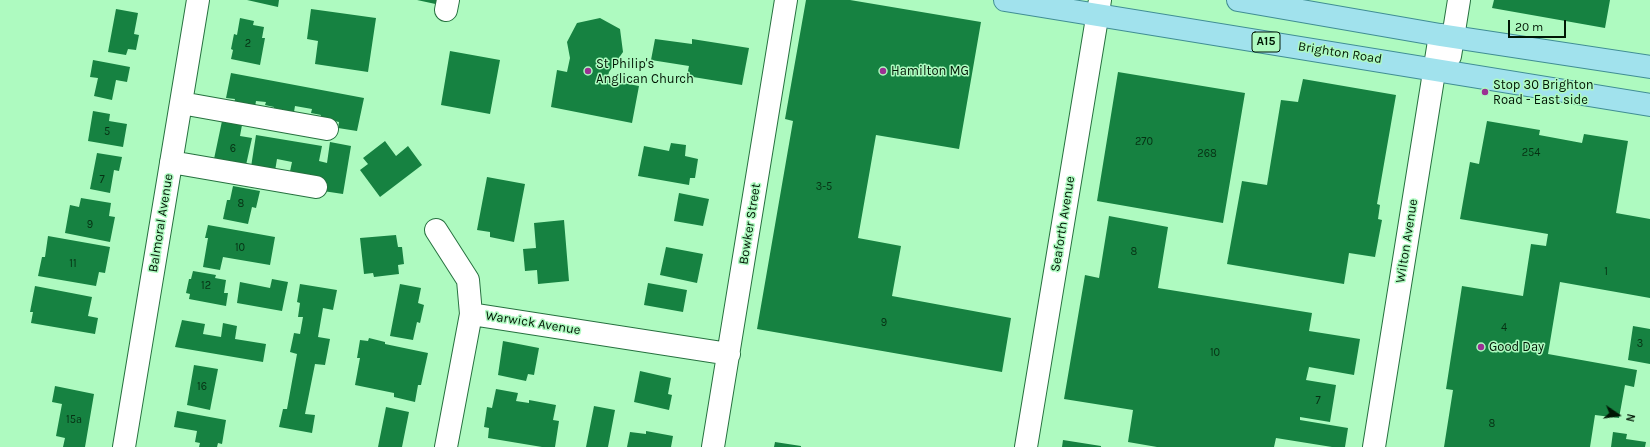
<!DOCTYPE html>
<style>
body{margin:0}
#map{position:relative;width:1650px;height:447px;overflow:hidden;background:#aefac0;font-family:Karla,sans-serif}
canvas{display:block}
.north{position:absolute;left:1598px;top:395px;width:40px;height:40px;-webkit-text-stroke:3px #aefac0;paint-order:stroke;rotate:103deg;font-size:11px;font-weight:700;line-height:16px;text-align:center;color:#001604}
.north::after{content:'';display:block;margin:auto;width:14px;height:18px;background:#001604;clip-path:polygon(50% 0,100% 100%,50% 72%,0 100%)}
.scale{position:absolute;left:1508px;top:20px;width:58px;height:18px;box-sizing:border-box;border:2px solid #001604;border-top:0;padding-left:5px;font-size:12px;line-height:14px;white-space:nowrap;color:#001604;-webkit-text-stroke:3px #aefac0;paint-order:stroke}
</style>
<div id="map">
<canvas width="1650" height="447"></canvas>
<div class="north">N</div>
<div class="scale">20 m</div>
</div>
<script>
const g = document.querySelector('canvas').getContext('2d');
g.lineJoin = 'round';
function paint(path, color) { g.fillStyle = color; g.fill(path, 'evenodd'); }
const toPath = rows => new Path2D(rows.map(r => 'M' + r).join(''));
function trace(path, color, width, dash) { g.strokeStyle = color; g.lineWidth = width; g.lineCap = dash ? 'butt' : 'round'; g.setLineDash(dash || []); g.stroke(path); }
function drawText(font, color, halo, rows, align = 'center') {
  g.font = font + ' Karla,sans-serif'; g.lineWidth = 3; g.setLineDash([]); g.textBaseline = 'middle'; g.strokeStyle = halo; g.fillStyle = color; for (const [text, x, y, turn = 0] of rows) {
    g.save(); g.translate(x, y); g.rotate((+turn || 0) * Math.PI / 180); g.textAlign = isNaN(turn) ? turn : align; if (halo) g.strokeText(text, 0, 0); g.fillText(text, 0, 0); g.restore();
  }
}
paint(toPath([
 [247,0,279,0,278,7],
 [417,0,441,0,440,5],
 [806,0,850,0,981,22,959,149,876,135,858,238,901,246,892,296,1011,318,1002,372,757,329,793,121,785,119],
 [1494,0,1610,0,1605,28,1492,8],
 [116,9,138,13,134,34,139,35,136,50,128,49,126,55,108,52],
 [311,9,376,18,368,72,315,64,318,41,307,39],
 [240,18,254,21,253,25,264,27,262,38,265,38,260,65,231,59,233,50,231,49,234,34,237,35],
 [600,18,620,29,623,52,609,72,607,80,639,86,632,123,551,107,557,70,567,72,570,58,567,42,577,23],
 [655,39,692,44,692,39,749,48,742,85,687,76,689,66,651,60],
 [450,51,500,60,490,114,441,105],
 [93,60,130,67,127,82,116,80,112,100,94,96,98,78,90,77],
 [1118,72,1245,93,1223,223,1097,201],
 [231,73,364,98,357,131,338,128,339,122,320,118,321,115,311,113,312,109,295,106,294,112,274,108,274,107,265,105,266,102,256,101,255,107,234,103,235,99,226,98],
 [1303,79,1396,95,1377,204,1380,205,1378,219,1382,220,1375,257,1349,253,1344,284,1227,264,1242,181,1267,185,1281,100,1298,102],
 [93,111,110,114,109,121,127,124,123,147,88,141],
 [222,121,242,125,240,136,252,138,246,165,214,159],
 [1487,121,1540,130,1539,135,1582,143,1584,134,1628,141,1616,213,1650,219,1650,298,1560,282,1548,354,1637,370,1634,387,1625,385,1619,418,1595,415,1590,447,1444,447,1453,390,1446,389,1462,286,1523,296,1531,244,1546,246,1548,234,1460,219,1470,162,1479,164],
 [256,135,322,146,319,161,327,163,330,142,351,146,343,194,323,191,289,176,292,162,277,159,275,171,251,167],
 [385,141,396,156,408,146,422,165,380,197,360,170,368,164,363,158],
 [671,143,686,145,685,156,698,159,695,178,690,178,689,185,638,176,644,146,669,151],
 [97,153,122,157,119,171,114,170,110,193,90,189],
 [487,177,525,184,514,242,490,237,490,232,477,230],
 [233,186,260,191,256,208,252,207,248,224,223,219,227,200,230,200],
 [679,193,709,199,703,226,674,221],
 [81,198,111,203,109,216,115,217,110,242,65,233,70,205,79,207],
 [1109,216,1168,227,1158,288,1312,313,1309,331,1360,339,1354,375,1309,367,1306,380,1336,385,1330,422,1300,417,1300,420,1348,428,1345,447,1332,447,1276,438,1274,447,1157,447,1128,442,1133,410,1064,399,1085,275,1099,278],
 [564,220,569,281,538,284,537,270,525,271,523,249,536,248,534,223],
 [208,225,275,237,270,265,223,257,220,270,203,267,208,238,205,238],
 [396,235,398,247,402,247,404,264,398,265,399,274,374,277,373,273,364,274,360,238],
 [48,236,110,247,105,273,99,272,96,286,38,276,42,257,45,257],
 [666,247,703,254,697,283,660,275],
 [193,271,216,275,215,278,226,280,224,293,228,293,226,306,189,299,190,294,186,293,189,279,191,279],
 [272,279,288,282,282,311,237,303,240,282,270,288],
 [648,283,687,290,683,312,644,305],
 [300,284,337,290,333,310,323,308,318,337,330,339,325,365,315,364,305,414,315,415,312,433,279,427,283,409,287,409,297,354,290,352,294,333,300,334,303,317,298,317,300,303,297,302],
 [400,284,421,288,418,303,424,305,420,323,417,322,413,340,390,336],
 [35,286,92,297,88,316,98,318,95,334,31,323,33,312,30,312],
 [182,320,205,324,203,334,221,337,223,323,237,326,235,339,266,344,263,362,175,347],
 [1633,326,1650,329,1650,364,1628,360],
 [369,338,385,342,385,344,428,353,421,385,418,385,415,402,394,397,394,393,355,385,360,358,357,358,360,340,368,341],
 [503,341,539,348,534,375,528,374,526,381,498,375],
 [194,365,218,369,210,410,187,405],
 [640,371,671,378,668,394,672,395,669,410,634,402],
 [55,386,94,394,85,447,63,447,65,438,56,436,62,404,52,402],
 [496,389,518,393,516,401,529,403,529,400,556,405,553,420,559,421,555,447,542,447,488,438,489,428,484,427,487,407,492,408],
 [594,406,615,410,608,447,586,447],
 [386,407,409,412,402,447,378,447],
 [177,411,226,420,222,444,218,443,217,447,199,447,200,443,195,442,197,431,174,427],
 [646,431,673,436,671,447,627,447,630,432,646,434],
 [1613,432,1627,434,1626,439,1646,442,1645,447,1611,447],
 [1063,440,1101,446,1101,447,1062,447],
 [775,442,801,446,801,447,774,447]
]), '#168241');
const minor = toPath([
 [446,10,448,0],
 [1450,56,1459,0],
 [181,103,327,129],
 [171,162,316,187],
 [436,230,468,280,471,314],
 [124,447,198,0],
 [446,447,471,314,729,354],
 [713,447,786,0],
 [1026,447,1100,0],
 [1374,447,1440,35]
]);
const major = toPath([
 [1005,0,1650,105],
 [1238,0,1440,35,1650,67]
]);
trace(minor, '#26713f', 24);
trace(major, '#408e94', 24);
trace(minor, '#fff', 22);
trace(major, '#a1e2ed', 22);
for (const [x, y, r, color] of [
 [588,71,4,"#9b3193"],
 [883,71,4,"#9b3193"],
 [1485,92,4,"#9b3193"],
 [1481,347,4,"#9b3193"]
]) { const dot = new Path2D(); dot.arc(x, y, r, 0, 2 * Math.PI); g.fillStyle = color; g.fill(dot); trace(dot, '#aefac0', 1.5); }
drawText('11px', '#063113', null, [
 ["2",248,44],
 ["5",107,132],
 ["270",1144,142],
 ["6",233,149],
 ["254",1531,153],
 ["268",1207,154],
 ["7",102,180],
 ["3-5",824,187],
 ["8",241,204],
 ["9",90,225],
 ["10",240,248],
 ["8",1134,252],
 ["11",73,264],
 ["1",1606,272],
 ["12",206,286],
 ["9",884,323],
 ["4",1504,328],
 ["3",1640,344],
 ["10",1215,353],
 ["16",202,387],
 ["7",1318,401],
 ["15a",74,420],
 ["8",1492,424]
]);
for (const [x, y, w] of [
 [1266,42,28]
]) { const box = new Path2D(); box.roundRect(x - w / 2, y - 10, w, 20, 3); g.fillStyle = '#aefac0'; g.fill(box); trace(box, '#001604', 1); }
drawText('bold 12px', '#001604', null, [
 ["A15",1266,42]
]);
drawText('13px', '#001604', '#aefac0', [
 ["Brighton Road",1340,53,9],
 ["Balmoral Avenue",161,223,-81],
 ["Bowker Street",750,224,-81],
 ["Seaforth Avenue",1063,224,-81],
 ["Wilton Avenue",1407,241,-81],
 ["Warwick Avenue",533,323,9]
]);
drawText('13px', '#001604', '#aefac0', [
 ["St Philip's",596,64],
 ["Anglican Church",596,79],
 ["Hamilton MG",891,71],
 ["Stop 30 Brighton",1493,85],
 ["Road - East side",1493,100],
 ["Good Day",1489,347]
], 'left');
</script>
